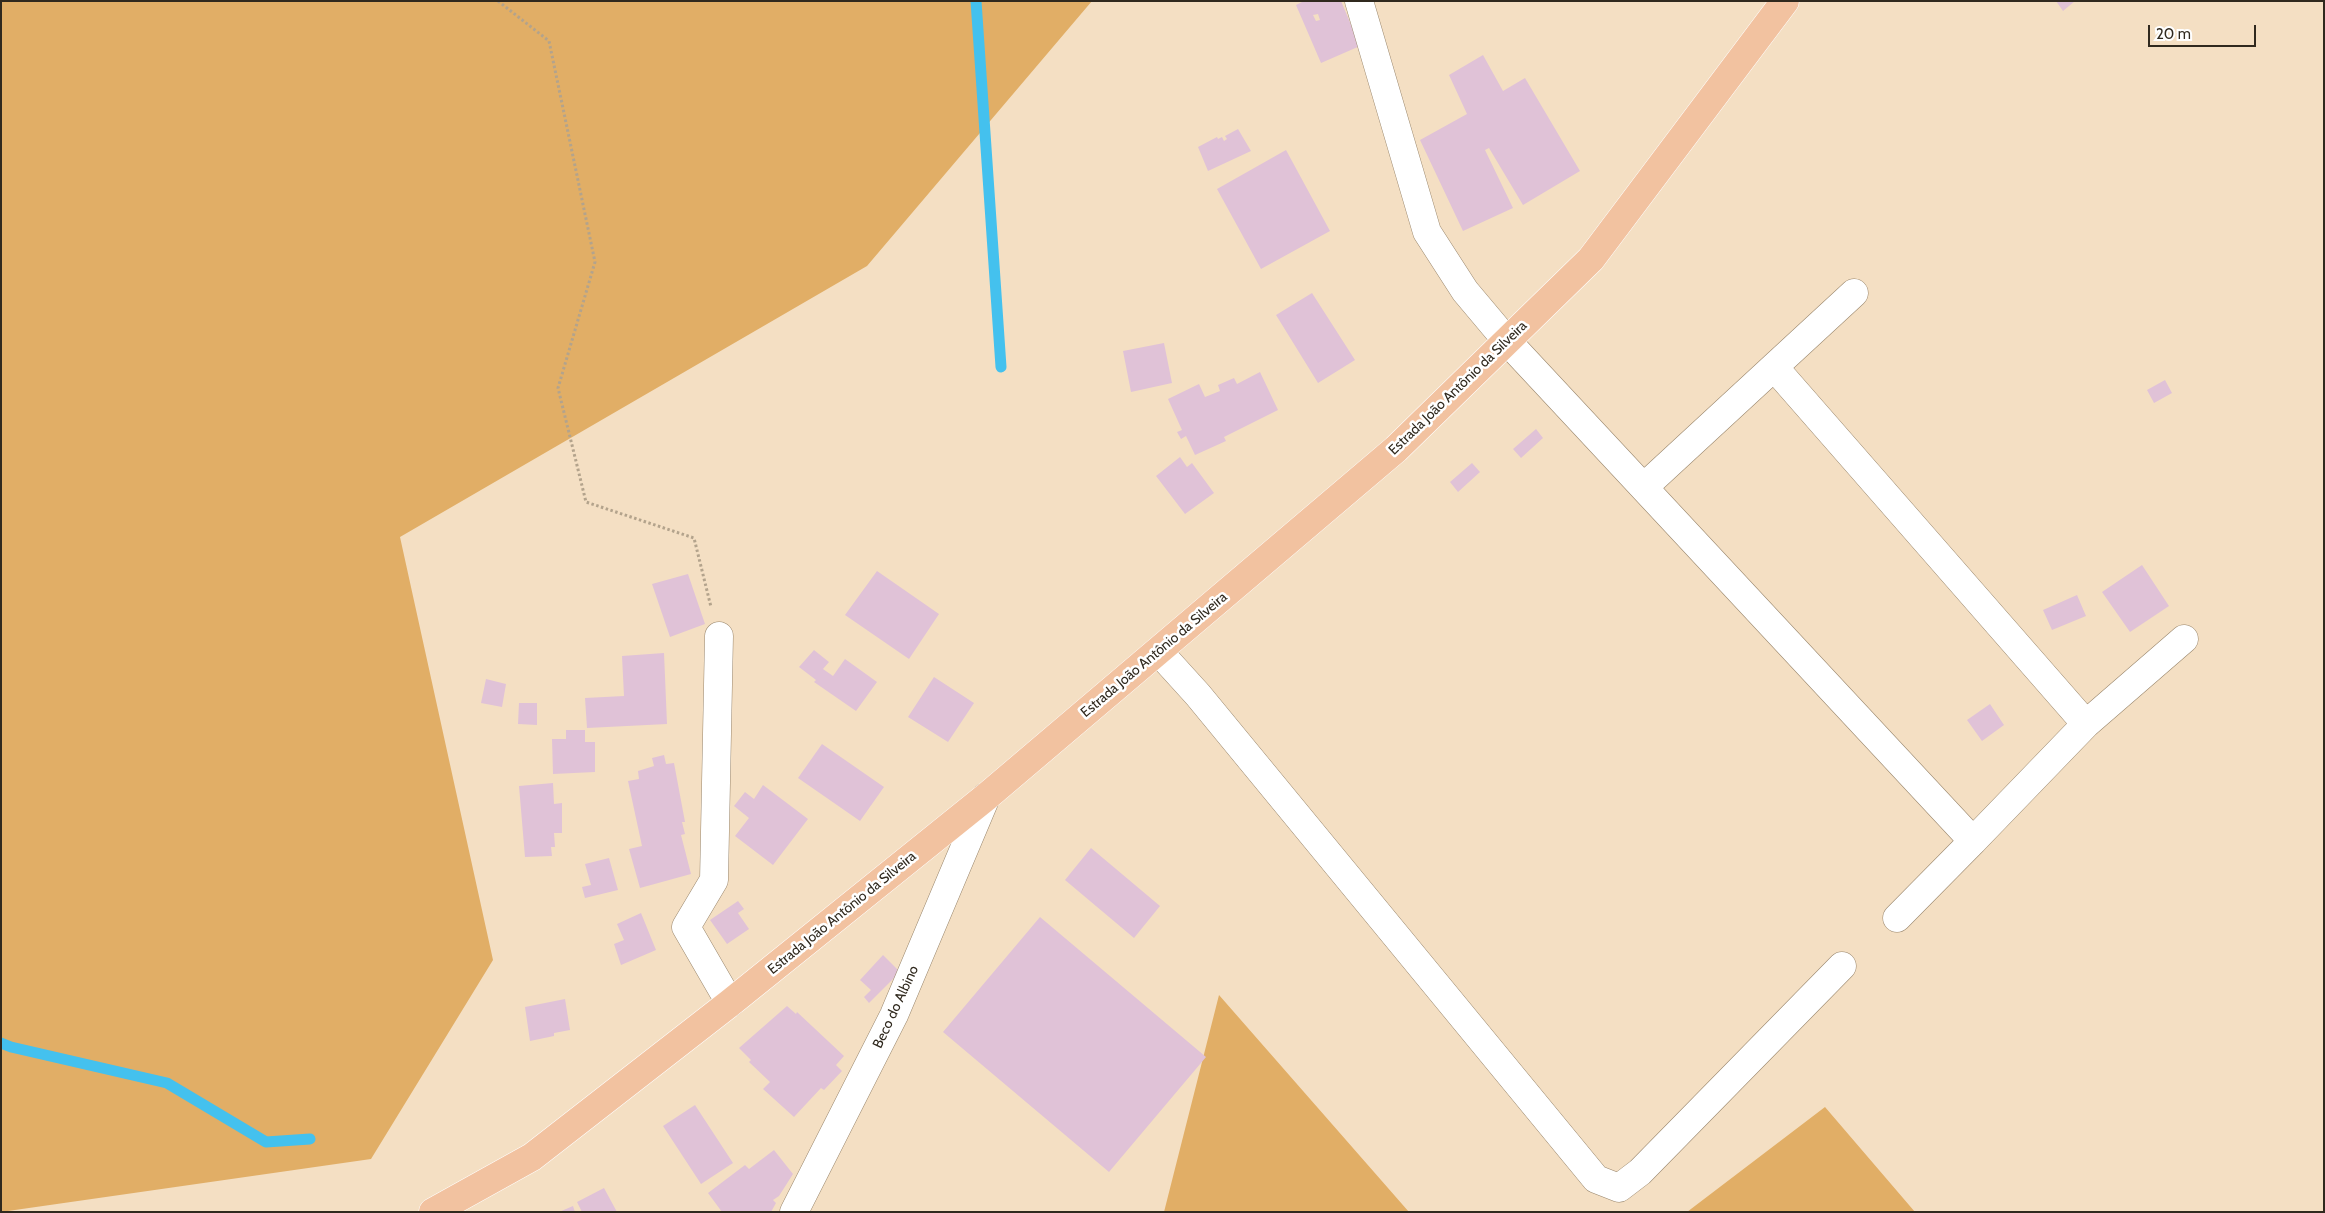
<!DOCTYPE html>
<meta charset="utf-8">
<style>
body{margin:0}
#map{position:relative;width:2325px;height:1213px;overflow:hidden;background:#f4dfc3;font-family:Cabin,sans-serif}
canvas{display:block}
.frame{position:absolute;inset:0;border:2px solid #30291e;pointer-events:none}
.scale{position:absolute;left:2148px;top:25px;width:108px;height:22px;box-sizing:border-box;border:2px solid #30291e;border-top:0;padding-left:6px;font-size:15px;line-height:18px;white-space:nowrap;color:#30291e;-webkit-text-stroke:4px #fff;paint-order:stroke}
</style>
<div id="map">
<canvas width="2325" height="1213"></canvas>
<div class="frame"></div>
<div class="scale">20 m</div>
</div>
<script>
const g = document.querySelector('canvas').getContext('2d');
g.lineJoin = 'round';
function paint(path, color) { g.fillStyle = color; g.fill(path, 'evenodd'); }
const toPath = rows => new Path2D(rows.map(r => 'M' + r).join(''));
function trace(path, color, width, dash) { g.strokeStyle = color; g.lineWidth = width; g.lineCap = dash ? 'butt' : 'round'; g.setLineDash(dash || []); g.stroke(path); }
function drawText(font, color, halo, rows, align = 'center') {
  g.font = font + ' Cabin,sans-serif'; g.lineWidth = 5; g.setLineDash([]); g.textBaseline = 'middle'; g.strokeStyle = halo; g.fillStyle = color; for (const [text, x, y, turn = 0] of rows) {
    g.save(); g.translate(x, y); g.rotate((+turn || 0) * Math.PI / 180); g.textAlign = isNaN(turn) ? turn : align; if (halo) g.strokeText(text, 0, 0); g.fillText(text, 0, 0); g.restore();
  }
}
paint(toPath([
 [1,1,1092,1,867,266,400,537,493,960,371,1159,1,1212],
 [1219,995,1409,1212,1164,1212],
 [1825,1107,1915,1212,1687,1212]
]), '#e1ae66');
trace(toPath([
 [976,1,1001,367],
 [1,1043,11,1047,167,1083,266,1142,310,1139]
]), '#44c1ee', 11);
paint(toPath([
 [1304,1,1341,1,1360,46,1321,63,1296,5],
 [1318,14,1320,20,1316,21,1313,15],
 [2056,1,2075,1,2063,11],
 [1483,55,1503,91,1525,78,1580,171,1523,205,1489,148,1485,150,1513,208,1463,231,1420,140,1467,114,1449,75],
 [1238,129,1251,151,1208,171,1198,147,1217,137,1218,139,1222,137,1224,141,1227,139,1225,136],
 [1286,150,1330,231,1261,269,1217,189],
 [1312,293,1355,360,1318,383,1276,315],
 [1164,343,1172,383,1131,392,1123,351],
 [1260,372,1278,410,1224,437,1226,441,1195,455,1186,436,1181,439,1177,432,1182,430,1168,399,1199,384,1205,397,1220,391,1218,385,1234,378,1237,384],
 [2165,380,2172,393,2154,403,2147,390],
 [1536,429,1543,438,1521,458,1513,449],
 [1180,457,1187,467,1192,463,1214,493,1185,514,1156,476],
 [1472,463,1480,472,1458,492,1450,482],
 [2142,565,2169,606,2130,632,2102,592],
 [877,571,939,614,909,659,845,615],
 [688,574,705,624,670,637,652,584],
 [2077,595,2086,616,2052,630,2043,610],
 [814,650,829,662,823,669,833,676,845,659,877,682,856,711,814,682,816,680,799,667],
 [664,653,667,724,587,728,585,698,624,696,622,656],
 [934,677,974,703,948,742,908,717],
 [486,679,506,684,502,707,481,703],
 [519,703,537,703,537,725,518,724],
 [1990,704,2004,725,1982,741,1967,720],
 [566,730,585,730,585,742,595,742,595,772,553,774,552,739,566,739],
 [822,744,884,787,860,821,798,778],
 [664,755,666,764,674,763,685,822,682,822,685,834,681,835,691,874,640,888,629,849,642,846,628,781,639,779,638,771,654,766,652,758],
 [553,783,554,804,562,803,562,833,554,833,555,847,551,847,552,856,525,857,519,786],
 [763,785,808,819,773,865,735,836,749,818,734,806,745,792,754,799],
 [1091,848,1160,906,1134,938,1065,880],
 [609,858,618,890,585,898,582,887,591,885,585,864],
 [738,901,744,909,738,913,749,929,727,944,710,920],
 [641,913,656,950,621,965,614,944,624,940,617,924],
 [1040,917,1206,1057,1109,1172,943,1032],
 [883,955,900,972,869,1003,864,997,871,990,860,980],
 [565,999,570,1030,554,1033,554,1036,530,1041,525,1007],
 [787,1006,796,1014,797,1012,844,1056,836,1065,842,1071,824,1090,821,1088,794,1117,763,1089,770,1082,749,1062,751,1060,739,1048],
 [695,1105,733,1163,701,1184,663,1126],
 [774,1150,793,1174,779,1196,773,1200,776,1203,771,1212,722,1212,708,1193,745,1165,749,1169],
 [604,1188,617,1212,582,1212,577,1202],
 [573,1206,575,1212,559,1212]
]), '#e0c2d7');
const minor = toPath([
 [1359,1,1427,232,1465,291,1507,341,1973,841,1897,918],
 [1774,367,2086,724,2184,639],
 [1644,487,1854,293],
 [719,636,714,880,686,927,730,1003],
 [1159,652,1198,695,1596,1179,1619,1188,1640,1172,1842,966],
 [1973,841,2086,724],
 [794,1212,894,1015,986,797]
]);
const major = toPath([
 [433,1212,532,1157,730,1003,986,797,1396,449,1591,259,1785,1]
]);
trace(minor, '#99866c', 29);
trace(major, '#fff', 29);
trace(toPath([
 [498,1,549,41,595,262,558,388,586,502,694,538,711,607]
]), '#b3a38c', 3, [2.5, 2.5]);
trace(minor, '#fff', 28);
trace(major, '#f2c2a0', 28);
drawText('14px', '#30291e', '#fff', [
 ["Estrada João Antônio da Silveira",1458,388,-44],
 ["Estrada João Antônio da Silveira",1154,655,-40],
 ["Estrada João Antônio da Silveira",842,913,-39],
 ["Beco do Albino",896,1007,-65]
]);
</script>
